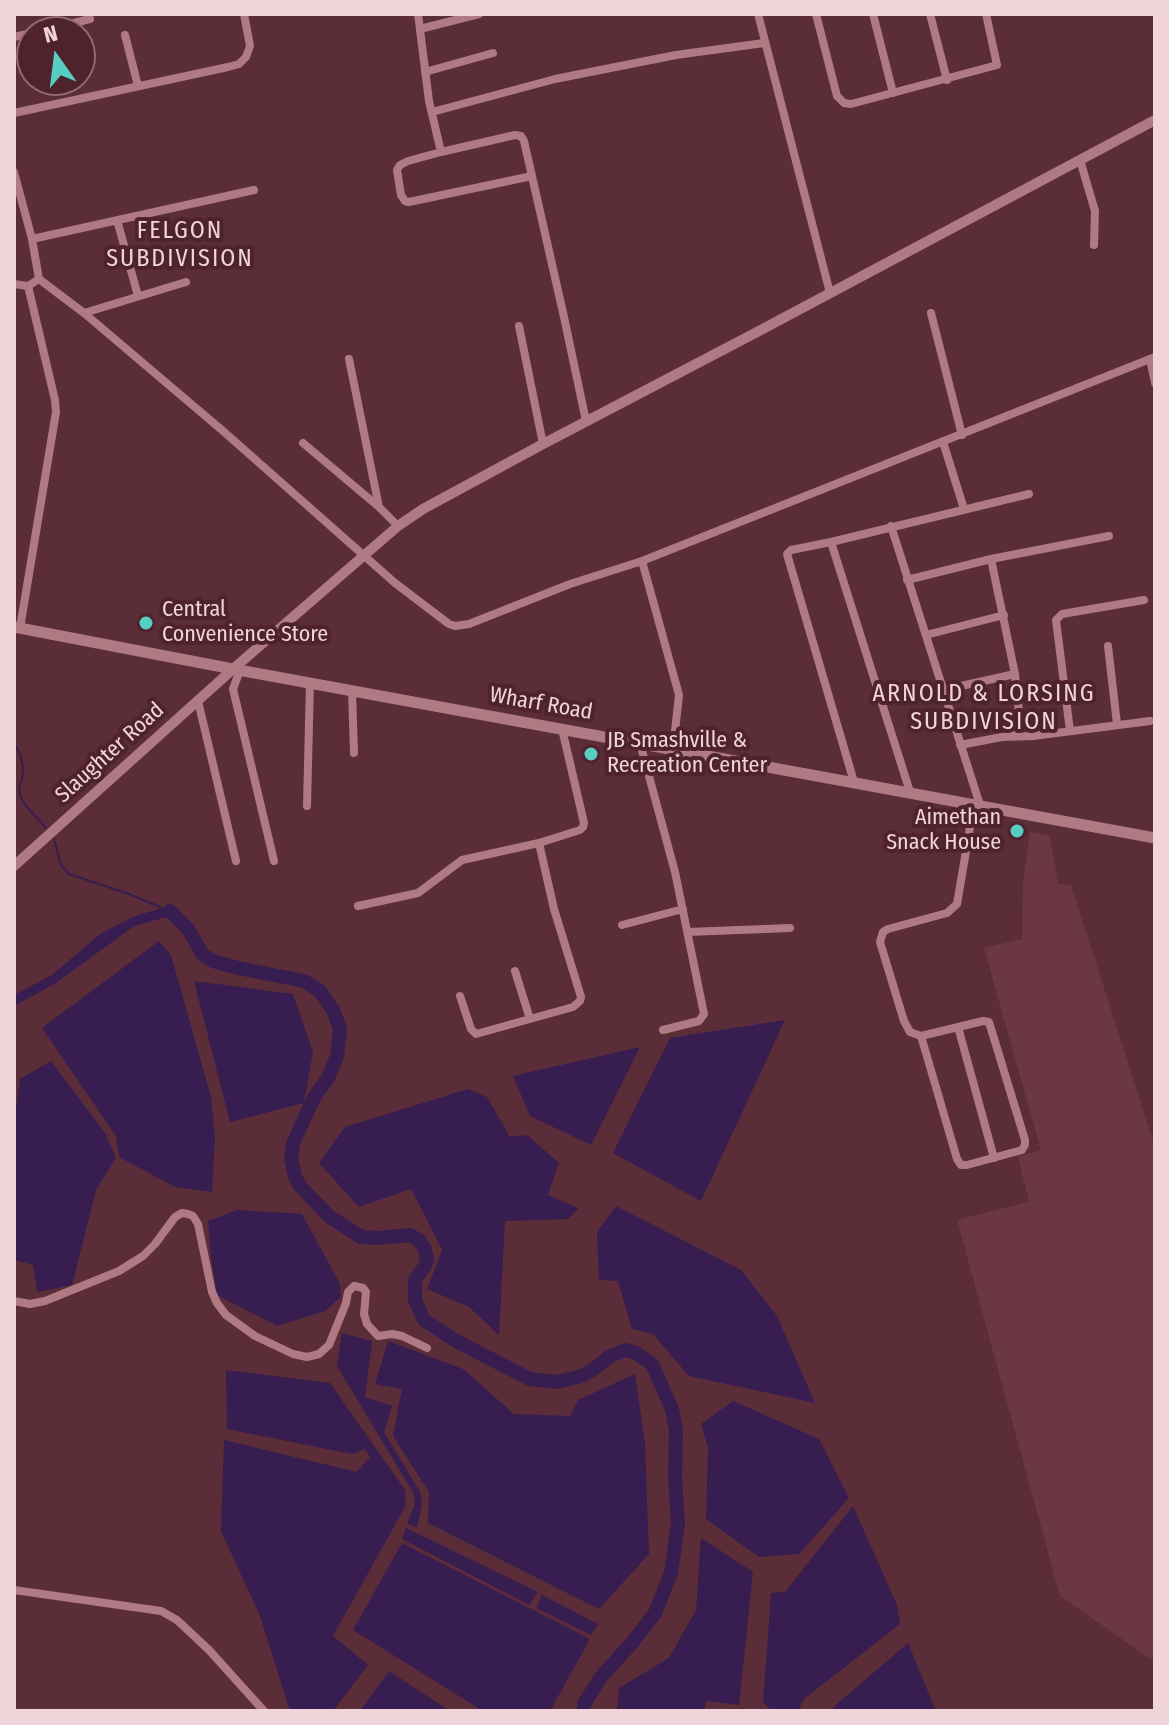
<!DOCTYPE html>
<style>
body{margin:0}
#map{position:relative;width:1169px;height:1725px;overflow:hidden;background:#5b2d38;font-family:"Fira Sans Condensed",sans-serif}
canvas{display:block}
.frame{position:absolute;inset:0;border:16px solid #f1d4d9;pointer-events:none}
.north{position:absolute;left:16px;top:16px;width:80px;height:80px;box-sizing:border-box;background:#4f232e;border:2px solid #906a72;border-radius:50%;rotate:346deg;font-size:22px;font-weight:700;line-height:32px;text-align:center;color:#f1d4d9}
.north::after{content:'';display:block;margin:auto;width:28px;height:36px;background:#57cec2;clip-path:polygon(50% 0,100% 100%,50% 72%,0 100%)}
</style>
<div id="map">
<canvas width="1169" height="1725"></canvas>
<div class="frame"></div>
<div class="north">N</div>
</div>
<script>
const g = document.querySelector('canvas').getContext('2d');
g.lineJoin = 'round';
function paint(path, color) { g.fillStyle = color; g.fill(path, 'evenodd'); }
const toPath = rows => new Path2D(rows.map(r => 'M' + r).join(''));
function trace(path, color, width, dash) { g.strokeStyle = color; g.lineWidth = width; g.lineCap = dash ? 'butt' : 'round'; g.setLineDash(dash || []); g.stroke(path); }
function drawText(font, color, halo, rows, align = 'center') {
  g.font = font + ' "Fira Sans Condensed",sans-serif'; g.lineWidth = 8; g.setLineDash([]); g.textBaseline = 'middle'; g.strokeStyle = halo; g.fillStyle = color; for (const [text, x, y, turn = 0] of rows) {
    g.save(); g.translate(x, y); g.rotate((+turn || 0) * Math.PI / 180); g.textAlign = isNaN(turn) ? turn : align; if (halo) g.strokeText(text, 0, 0); g.fillText(text, 0, 0); g.restore();
  }
}
paint(toPath([
 [1030,832,1050,836,1058,884,1071,885,1155,1147,1155,1662,1060,1596,957,1220,1029,1202,1018,1157,1041,1150,984,948,1022,939,1023,883]
]), '#6b3743');
paint(toPath([
 [162,908,174,915,134,926,56,983,14,1006,14,995,52,975,100,934,135,916],
 [159,941,171,955,211,1097,215,1137,212,1192,175,1187,119,1157,116,1136,42,1028],
 [194,981,293,994,313,1052,304,1103,230,1122],
 [785,1020,701,1201,613,1153,670,1038],
 [640,1047,591,1145,530,1116,513,1076],
 [51,1061,105,1133,116,1158,96,1190,72,1285,37,1292,33,1265,14,1260,14,1121,20,1079],
 [468,1089,487,1097,510,1137,527,1135,559,1163,548,1195,579,1208,568,1219,505,1221,499,1335,469,1307,427,1289,442,1250,411,1189,359,1207,319,1163,345,1127],
 [616,1206,741,1270,777,1316,815,1403,689,1376,653,1334,632,1329,618,1281,599,1280,597,1232],
 [237,1210,302,1214,340,1284,341,1297,325,1311,277,1326,217,1295,211,1256,208,1221],
 [342,1333,372,1341,365,1397,392,1406,384,1432,420,1492,422,1504,417,1528,407,1523,415,1504,414,1494,337,1366],
 [388,1341,463,1369,514,1414,570,1416,578,1400,635,1374,645,1443,649,1554,599,1609,428,1523,429,1492,393,1436,402,1389,375,1384],
 [226,1370,330,1383,405,1490,406,1505,333,1636,368,1665,333,1711,290,1711,260,1616,221,1531,224,1440,357,1472,370,1457,365,1449,352,1454,227,1429],
 [733,1401,819,1439,849,1498,799,1554,759,1557,706,1519,708,1448,701,1424],
 [853,1506,897,1605,900,1624,804,1699,798,1711,772,1711,763,1702,771,1593,785,1592],
 [406,1528,538,1592,529,1605,402,1539],
 [701,1538,753,1572,739,1705,706,1701,704,1711,617,1711,619,1688,669,1658,696,1610],
 [402,1543,590,1639,550,1711,483,1711,353,1630],
 [542,1595,598,1624,591,1635,536,1608],
 [908,1643,936,1711,829,1711],
 [389,1671,450,1711,360,1711]
]), '#381d50');
trace(toPath([
 [14,743,20,754,23,767,22,779,19,788,21,798,26,806,46,828],
 [54,839,61,865,69,874,129,894,170,911]
]), '#381d50', 2);
trace(toPath([
 [170,911,188,929,203,955,213,961,238,968,304,981,320,991,333,1010,340,1029,337,1056,328,1078,315,1096,305,1117,293,1144,291,1159,295,1176,299,1185,330,1217,361,1237,378,1238,410,1235,419,1240,425,1249,427,1259,425,1266,415,1280,415,1300,424,1320,456,1341,530,1379,556,1382,582,1376,594,1369,610,1356,626,1350,636,1353,652,1364,672,1409,676,1431,675,1477,678,1524,671,1573,655,1613,632,1643,601,1677,584,1704,584,1711]
]), '#381d50', 14);
trace(toPath([
 [418,14,429,101,441,152],
 [758,14,830,293],
 [816,14,837,96,844,103,851,104,997,65,986,14],
 [873,14,893,93],
 [930,14,947,80],
 [420,29,479,14],
 [37,32,90,19,88,14],
 [125,35,138,86],
 [14,37,32,33],
 [425,72,493,53],
 [432,112,555,79,676,55,764,43],
 [14,113,228,67,239,64,246,57,250,46,244,14],
 [1080,160,1095,211,1094,245],
 [14,172,32,239,39,279,84,313,223,431,395,583,449,624,455,626,469,624,570,584,642,561,1155,357],
 [532,176,409,202,405,201,401,195,397,170,400,165,408,161,441,152,515,135,521,136,523,139,524,141,564,317,586,421],
 [117,220,138,296],
 [32,239,254,190],
 [14,284,28,286,39,279],
 [84,313,186,282],
 [931,313,962,435],
 [519,326,543,444],
 [1150,359,1155,383],
 [943,442,964,509],
 [303,443,379,507,349,359],
 [379,507,398,526],
 [891,526,980,805],
 [831,542,1029,494],
 [991,559,1015,674,1020,722,1019,727,1012,736],
 [642,561,679,695,673,749],
 [907,580,991,559,1109,536],
 [20,628,56,412,55,400,28,286],
 [926,635,1004,615],
 [1108,646,1117,724],
 [240,670,233,689,274,861],
 [352,690,354,753],
 [943,690,1015,674],
 [198,701,236,861],
 [1070,731,1056,620,1062,614,1144,600],
 [640,743,675,872,704,1014,699,1021,663,1030],
 [960,745,1002,737,1033,736,1150,721],
 [854,782,787,554,791,550,831,542,910,792],
 [307,806,310,682],
 [358,906,418,893,462,860,539,843,580,830,583,827,584,823,562,729],
 [622,925,683,909],
 [688,932,790,928],
 [515,971,530,1019],
 [460,996,471,1029,476,1034,573,1007,580,1001,581,997,554,909,539,843],
 [958,1027,994,1158],
 [921,1036,957,1159,961,1165,967,1165,1022,1150,1025,1145,1025,1140,989,1022,983,1021,921,1036,910,1032,904,1021,880,942,883,932,888,929,947,913,957,904,974,804],
 [14,1301,30,1304,45,1301,119,1271,143,1256,155,1244,175,1217,182,1213,188,1214,193,1216,198,1224,212,1292,217,1303,226,1315,255,1336,293,1354,307,1357,319,1354,329,1345,346,1303,348,1292,354,1286,363,1288,366,1292,364,1314,367,1324,378,1336,392,1334,402,1336,427,1348],
 [14,1590,161,1611,177,1620,209,1650,264,1711]
]), '#af7a84', 8);
trace(toPath([
 [14,866,233,669,398,526,423,509,543,444,759,331,1155,120]
]), '#af7a84', 10);
trace(toPath([
 [14,627,233,669,1155,838]
]), '#af7a84', 11);
for (const [x, y, r, color] of [
 [146,623,8,"#57cec2"],
 [591,754,8,"#57cec2"],
 [1017,831,8,"#57cec2"]
]) { const dot = new Path2D(); dot.arc(x, y, r, 0, 2 * Math.PI); g.fillStyle = color; g.fill(dot); trace(dot, '#4f232e', 3); }
drawText('22px', '#f1d4d9', '#4f232e', [
 ["Central",162,610],
 ["Convenience Store",162,635],
 ["JB Smashville &",607,741],
 ["Recreation Center",607,766],
 ["Aimethan",1001,818,"right"],
 ["Snack House",1001,843,"right"]
], 'left');
drawText('22px', '#f1d4d9', '#4f232e', [
 ["Wharf Road",541,704,10],
 ["Slaughter Road",110,753,-42]
]);
g.letterSpacing = '2px';
drawText('24px', '#f1d4d9', '#4f232e', [
 ["FELGON",180,231],
 ["SUBDIVISION",180,259],
 ["ARNOLD & LORSING",984,694],
 ["SUBDIVISION",984,722]
]);
g.letterSpacing = '0px';
</script>
